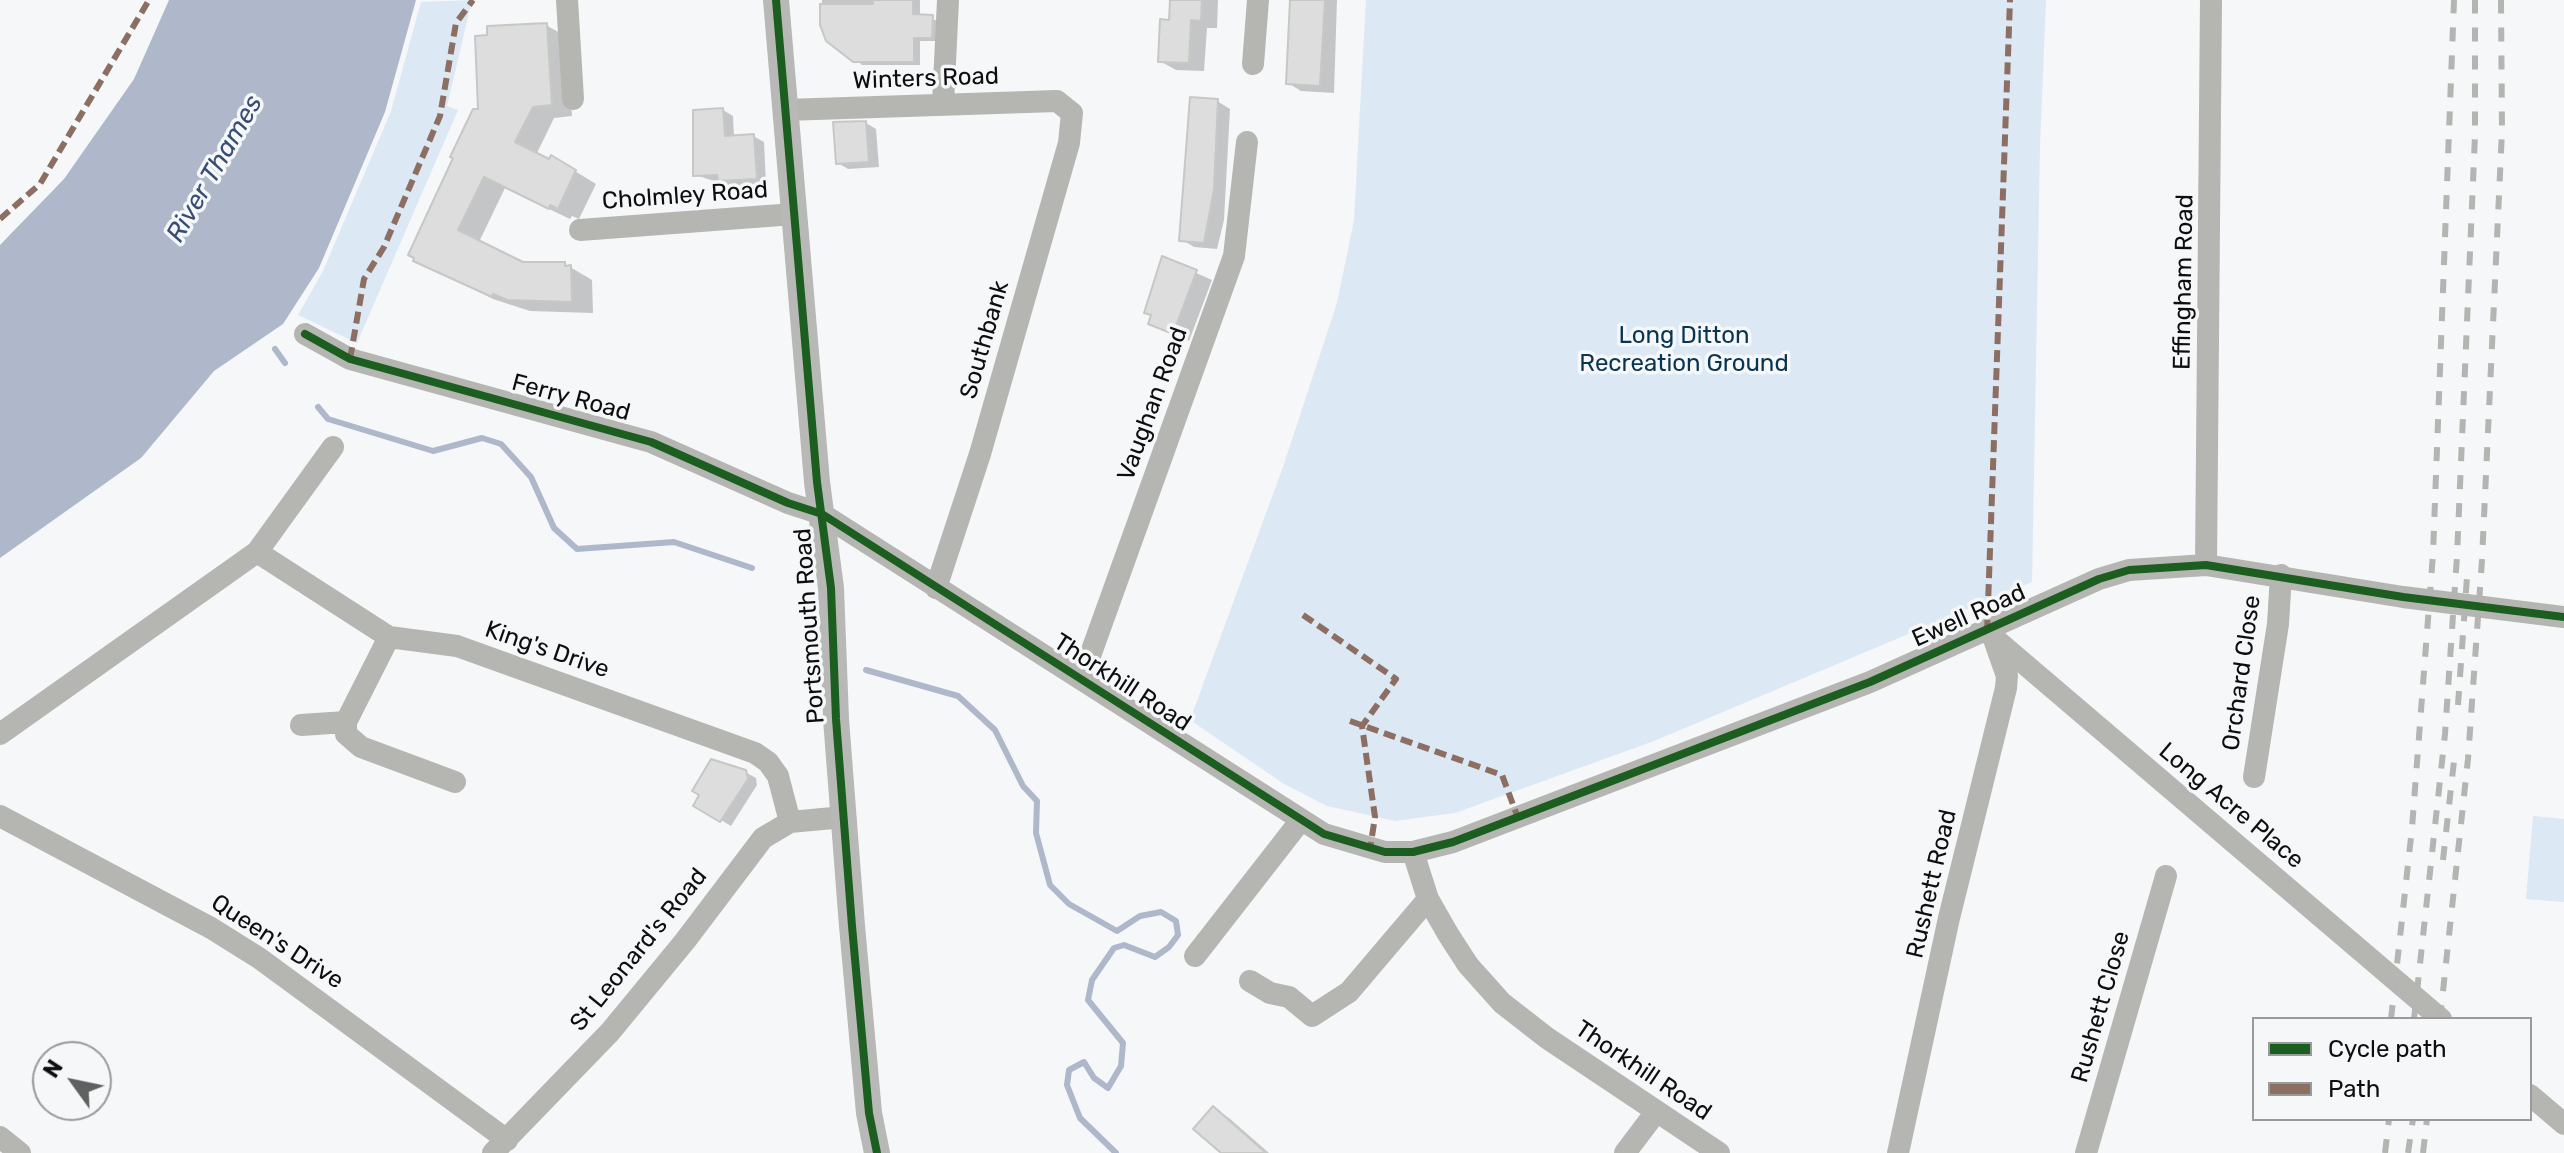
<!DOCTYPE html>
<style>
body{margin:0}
#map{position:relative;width:2564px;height:1153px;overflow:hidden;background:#f6f7f8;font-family:Rubik,sans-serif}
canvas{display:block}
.legend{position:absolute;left:2252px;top:1017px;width:280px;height:104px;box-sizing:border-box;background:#f5f7f9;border:2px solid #989a9b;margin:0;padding:10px 14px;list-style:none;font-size:24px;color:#0d0e0e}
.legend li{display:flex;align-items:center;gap:16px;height:40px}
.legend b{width:40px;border:2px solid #989a9b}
.north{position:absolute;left:32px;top:1041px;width:80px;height:80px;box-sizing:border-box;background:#f5f7f9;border:2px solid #989a9b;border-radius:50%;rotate:303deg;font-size:22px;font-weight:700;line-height:32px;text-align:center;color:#0d0e0e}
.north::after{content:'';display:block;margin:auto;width:28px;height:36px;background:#5f6060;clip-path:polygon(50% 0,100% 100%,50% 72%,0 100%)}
</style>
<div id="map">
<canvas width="2564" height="1153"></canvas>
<ul class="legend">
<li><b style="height:10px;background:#1b5e20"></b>Cycle path</li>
<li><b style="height:10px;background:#8d6e63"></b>Path</li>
</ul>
<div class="north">N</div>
</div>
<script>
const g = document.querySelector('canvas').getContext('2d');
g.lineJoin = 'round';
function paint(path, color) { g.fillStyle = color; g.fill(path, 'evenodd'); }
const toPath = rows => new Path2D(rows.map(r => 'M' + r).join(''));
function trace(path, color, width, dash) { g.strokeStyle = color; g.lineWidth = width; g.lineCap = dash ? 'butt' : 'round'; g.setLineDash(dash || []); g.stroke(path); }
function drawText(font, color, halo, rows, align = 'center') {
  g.font = font + ' Rubik,sans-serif'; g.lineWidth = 7; g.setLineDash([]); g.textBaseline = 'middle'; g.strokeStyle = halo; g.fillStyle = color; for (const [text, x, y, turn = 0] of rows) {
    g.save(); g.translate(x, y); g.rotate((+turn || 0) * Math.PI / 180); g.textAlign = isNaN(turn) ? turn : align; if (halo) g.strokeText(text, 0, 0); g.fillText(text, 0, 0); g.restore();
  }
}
paint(toPath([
 [472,0,447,106,458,110,357,343,298,315,323,271,391,111,421,2],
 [1366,0,2046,0,2040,145,2032,582,1654,741,1455,813,1395,821,1327,806,1284,784,1190,720,1283,467,1337,303,1354,220],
 [2533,816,2564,819,2564,902,2526,899]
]), '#dce8f3');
paint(toPath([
 [169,0,416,0,385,112,319,268,283,324,214,371,141,458,0,558,0,245,64,179,134,79]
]), '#aeb8ca');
paint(toPath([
 [822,0,920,0,920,16,939,21,939,41,920,41,920,65,862,65,822,25],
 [1172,0,1218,0,1217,28,1207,28,1204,71,1176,70,1160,61,1171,22],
 [1291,0,1337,0,1334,93,1301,91,1288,83],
 [546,25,567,37,572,116,554,118,536,155,549,161,552,157,596,184,579,219,572,216,570,219,505,188,479,242,522,264,565,264,592,280,593,313,530,311,493,299,432,267,480,111],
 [1217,101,1230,109,1224,220,1217,249,1194,247,1181,239],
 [723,110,733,116,734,137,753,136,764,142,766,184,730,186,695,175],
 [866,123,876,129,879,167,848,169,838,163],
 [1163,258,1212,280,1189,341,1150,323],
 [745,772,756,778,757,785,731,826,696,805],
 [1214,1109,1229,1118,1269,1153,1224,1153]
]), '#0003');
trace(toPath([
 [275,349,285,363],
 [318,407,328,419,433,451,482,438,501,444,531,477,554,528,577,549,674,542,752,568],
 [866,670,958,696,995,730,1023,786,1037,801,1036,833,1050,885,1069,904,1117,931,1140,916,1161,912,1176,921,1178,935,1169,947,1155,957,1124,945,1114,948,1092,980,1088,1000,1123,1043,1121,1066,1108,1088,1094,1078,1084,1062,1069,1070,1067,1085,1080,1118,1116,1153]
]), '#aeb8ca', 6);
const building = toPath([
 [873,0,913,0,913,14,933,15,932,38,914,38,914,62,853,62,826,41,820,25,820,4,873,4,873,0],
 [1170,0,1202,0,1201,21,1191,20,1189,63,1158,62,1160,19,1169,20,1170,0],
 [1290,0,1325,0,1320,86,1286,84,1290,0],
 [547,23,552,105,533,107,515,142,549,159,551,155,576,170,558,209,550,205,549,209,484,177,458,230,523,262,565,262,565,266,571,265,572,302,507,300,493,294,492,297,413,261,414,258,408,255,453,158,450,157,473,109,478,109,475,36,487,35,487,26,547,23],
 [1190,97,1218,99,1214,189,1204,243,1179,241,1190,97],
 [723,108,725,136,754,134,757,179,718,181,717,175,693,176,693,110,723,108],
 [866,121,869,162,836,164,833,122,866,121],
 [1162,256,1197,270,1173,334,1148,324,1151,315,1144,313,1162,256],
 [711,759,746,770,748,779,720,822,693,806,699,795,692,791,711,759],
 [1213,1106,1266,1153,1221,1153,1193,1129,1213,1106]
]);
paint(building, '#dedddd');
trace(building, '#c7c7c6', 2);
trace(toPath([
 [567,0,573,99],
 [1253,64,1258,0],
 [943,104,948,0],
 [786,110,1057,101,1072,113,1069,143,980,454,936,588],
 [580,230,794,214],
 [305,334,350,359,651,442,788,503,822,514,1324,834,1385,852,1413,852,1453,842,1870,682,2099,579,2129,570,2206,565,2403,597,2564,617],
 [257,552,389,637,457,646,755,753,768,762,778,776,790,822],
 [2206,565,2211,0],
 [1987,632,2441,1019],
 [389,637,346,722,346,734,361,747,455,782],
 [1082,678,1234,256,1247,142],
 [301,725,346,722],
 [0,734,257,552,333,447],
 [2254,777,2278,624,2281,575],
 [0,816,211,928,259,958,507,1140],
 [1413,852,1428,899,1448,934,1468,965,1502,1003,1547,1038,1719,1153],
 [1195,956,1301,820],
 [1250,981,1270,993,1289,997,1312,1016,1349,992,1428,899],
 [2530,1095,2564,1124],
 [0,1137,20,1153],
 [493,1153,610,1032,685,941,763,838,790,822,844,817],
 [1625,1153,1656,1112],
 [1898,1153,1949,918,2006,688,2007,676,1995,642],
 [2086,1153,2166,876]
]), '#b5b6b2', 22);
trace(toPath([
 [776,0,817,482,831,588,836,719,852,926,869,1113,877,1153]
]), '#b8b8b6', 26);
trace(toPath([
 [2458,705,2467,577],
 [2443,860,2454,761],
 [2391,1019,2412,828,2433,554,2454,0],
 [2414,1019,2445,734,2457,556,2475,135,2475,0],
 [2440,1019,2468,759,2482,560,2502,131,2501,0],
 [2385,1153,2389,1119],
 [2408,1153,2413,1119],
 [2423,1153,2427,1119]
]), '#b4b4b3', 6, [14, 14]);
trace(toPath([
 [0,219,40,184,149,0],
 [350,359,364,279,384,247,440,116,456,23,473,0],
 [1303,615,1396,679,1362,726,1375,817,1370,849],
 [1987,632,2010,0],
 [1350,721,1502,775,1518,818]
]), '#8d6e63', 6, [12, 6]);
trace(toPath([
 [776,0,817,482,831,588,836,719,852,926,869,1113,877,1153],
 [305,334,350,359,651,442,788,503,822,514,1324,834,1385,852,1413,852,1453,842,1870,682,2099,579,2129,570,2206,565,2403,597,2564,617]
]), '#1b5e20', 8);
drawText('24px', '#0d0e0e', '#f5f7f9', [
 ["Winters Road",926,79,-2],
 ["Cholmley Road",685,196,-4],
 ["Effingham Road",2184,282,-89],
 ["Southbank",985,340,-74],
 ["Ferry Road",571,398,15],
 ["Vaughan Road",1153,404,-70],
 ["Ewell Road",1969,616,-24],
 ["Portsmouth Road",810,626,-94],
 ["King's Drive",547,650,19],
 ["Orchard Close",2242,673,-82],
 ["Thorkhill Road",1122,683,33],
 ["Long Acre Place",2231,806,40],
 ["Rushett Road",1932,884,-77],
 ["Queen's Drive",277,942,33],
 ["St Leonard's Road",639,950,-51],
 ["Rushett Close",2101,1007,-74],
 ["Thorkhill Road",1643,1071,34]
]);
drawText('24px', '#093553', '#f5f7f9', [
 ["Long Ditton",1684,336],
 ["Recreation Ground",1684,364]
]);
drawText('italic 26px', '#374d74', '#f5f7f9', [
 ["River Thames",215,169,-60]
]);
</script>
